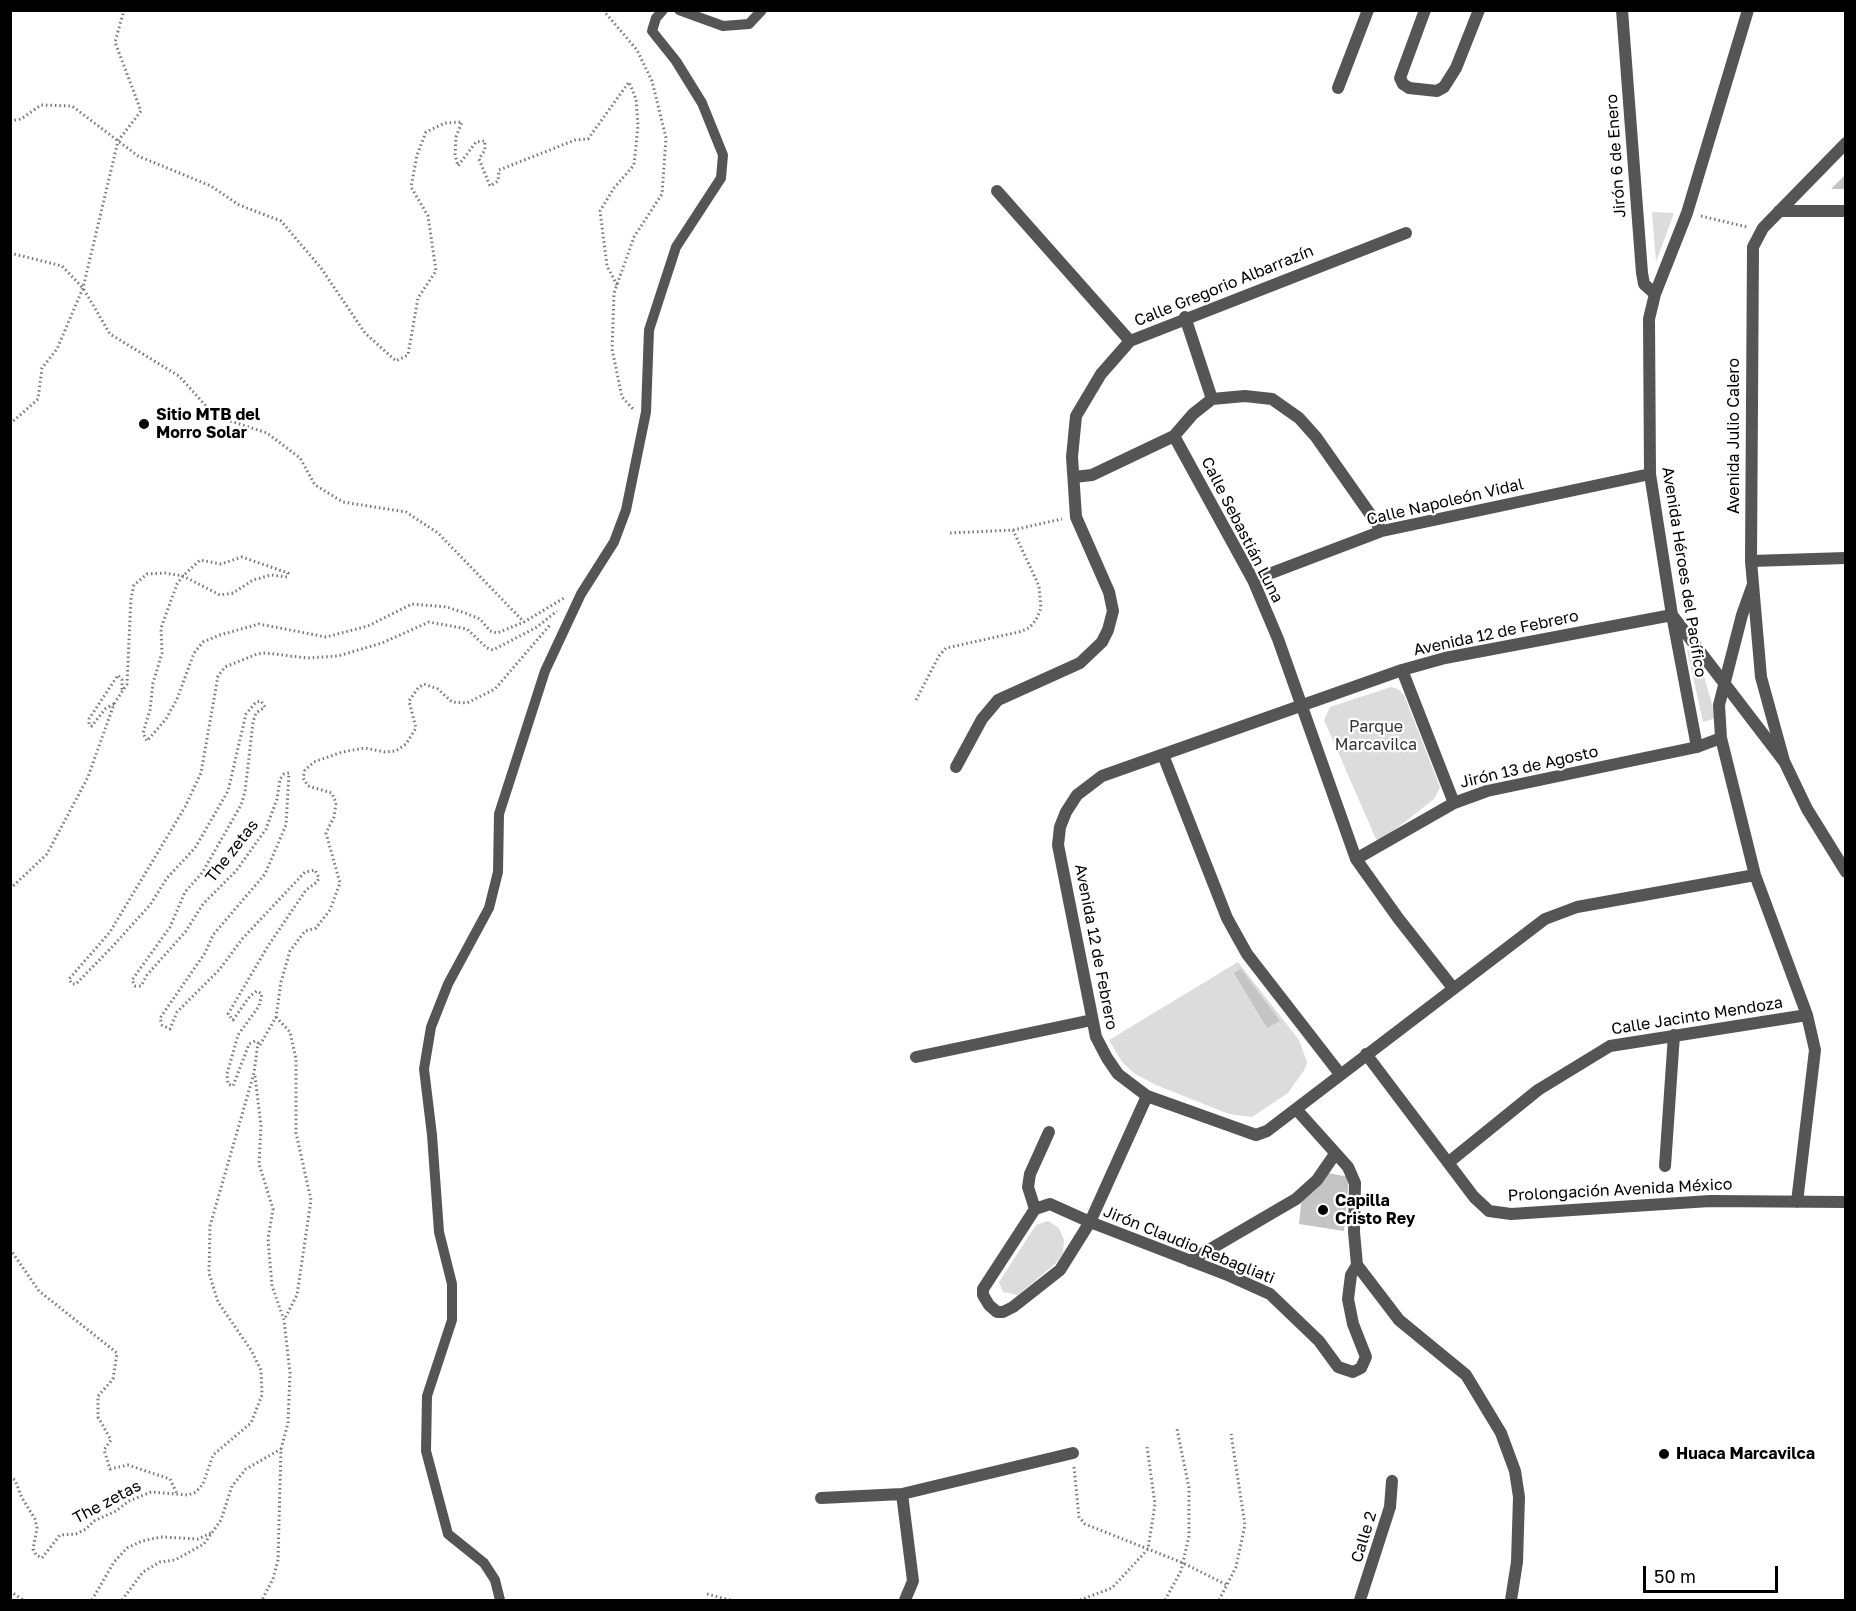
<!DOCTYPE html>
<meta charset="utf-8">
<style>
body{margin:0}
#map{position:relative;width:1856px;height:1611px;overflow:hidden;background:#fff;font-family:"Golos Text",sans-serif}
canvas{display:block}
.frame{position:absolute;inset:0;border:12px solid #000;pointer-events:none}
.scale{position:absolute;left:1643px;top:1566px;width:135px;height:27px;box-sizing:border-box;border:3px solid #000;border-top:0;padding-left:8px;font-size:18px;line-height:21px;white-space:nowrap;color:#000;-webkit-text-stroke:4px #fff;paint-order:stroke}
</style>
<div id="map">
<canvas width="1856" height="1611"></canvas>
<div class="frame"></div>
<div class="scale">50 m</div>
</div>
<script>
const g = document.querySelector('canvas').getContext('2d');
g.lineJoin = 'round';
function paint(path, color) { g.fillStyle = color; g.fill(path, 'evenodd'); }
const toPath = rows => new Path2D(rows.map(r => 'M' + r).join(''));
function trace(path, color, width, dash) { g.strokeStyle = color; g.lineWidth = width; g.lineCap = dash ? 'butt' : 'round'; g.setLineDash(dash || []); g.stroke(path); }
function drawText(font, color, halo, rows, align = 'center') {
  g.font = font + ' "Golos Text",sans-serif'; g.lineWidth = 4.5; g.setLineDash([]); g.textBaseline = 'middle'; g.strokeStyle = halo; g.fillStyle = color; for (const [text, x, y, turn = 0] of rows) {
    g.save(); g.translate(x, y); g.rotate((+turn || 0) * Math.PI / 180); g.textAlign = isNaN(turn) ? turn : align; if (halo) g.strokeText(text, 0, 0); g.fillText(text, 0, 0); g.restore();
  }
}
paint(toPath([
 [1652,212,1674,213,1656,262],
 [1687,649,1698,655,1716,718,1703,722],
 [1391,687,1398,689,1404,695,1440,787,1434,799,1383,839,1376,839,1324,720,1330,707],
 [1238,962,1299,1040,1307,1062,1305,1069,1288,1093,1252,1117,1229,1114,1156,1085,1135,1074,1122,1062,1109,1040],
 [1048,1221,1059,1228,1064,1240,1063,1253,1056,1263,1018,1295,1003,1292,999,1282,1036,1225]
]), '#dcdcdc');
paint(toPath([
 [1846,174,1846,189,1831,189],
 [1241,969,1280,1021,1267,1028,1234,973],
 [1328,1173,1349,1177,1344,1231,1299,1224,1302,1196]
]), '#c4c4c4');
trace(toPath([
 [603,10,637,50,652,81,666,138,662,194,634,237,614,293,612,349,622,397,633,409],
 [10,121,21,119,41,105,72,106,138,156,211,186,239,205,281,221,321,268,365,333,396,361,408,355,418,298,436,271,428,216,411,187,417,155,426,132,445,123,462,122,456,137,455,155,458,166,476,142,485,141,485,150,479,159,490,186,498,181,499,170,575,140,588,139,629,82,636,99,638,126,634,165,614,188,600,211,607,266,617,285],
 [1701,216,1747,227],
 [10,253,62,266,83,288,110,334,179,376,215,416,267,433,300,458,315,485,343,502,406,512,438,533,524,622],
 [10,424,38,399,42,368,57,349,83,288,118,141,141,111,115,42,124,10],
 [950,533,1013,530,1062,519],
 [916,700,939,656,946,648,1019,632,1029,628,1036,620,1041,608,1039,586,1013,530],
 [114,704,105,709,92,726,89,725,89,719,118,675,122,680,122,691],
 [10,889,47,854,88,777,114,704,127,684,131,598,134,585,147,574,165,573,183,576,220,595,233,593,253,580,271,575,287,577,288,573,242,557,221,564,200,560,183,576,177,584,161,628,162,653,153,683,150,710,143,733,147,741,166,719,177,699,194,653,203,642,220,635,259,624,326,637,368,626,412,604,447,607,465,613,480,619,490,631,497,633,524,622,564,598],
 [276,1017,290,1032,296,1059,296,1133,311,1200,297,1295,284,1320],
 [260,1045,276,1017,281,982,290,951,305,931,316,928,330,910,340,883,326,833,334,817,336,803,332,793,308,786,303,778,305,770,314,762,342,752,365,748,385,752,396,751,406,744,416,728,409,701,418,688,424,684,438,689,452,702,467,703,495,689,550,625],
 [255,1076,261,1126,259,1164,273,1209,268,1239,272,1286,284,1320,290,1373,288,1423,281,1449,278,1560,273,1579,262,1600],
 [10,1249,39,1291,117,1353,113,1379,98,1396,98,1417,111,1440,104,1450,110,1469,128,1465,170,1479,177,1494],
 [1074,1467,1079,1517,1085,1524,1183,1563,1227,1585],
 [10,1476,15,1480,22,1498,35,1519,37,1528,33,1549,36,1555,42,1558,60,1535,76,1534,86,1529,94,1521,116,1511,129,1501,151,1492,188,1495,196,1492,203,1484,213,1455,251,1423,262,1395,261,1370,251,1350,218,1302,209,1273,210,1226,254,1073,258,1043,255,1041,249,1044,233,1086,228,1084,227,1074,238,1035,259,1006,262,994,257,991,250,996,233,1020,228,1014,268,946,306,890,317,882,319,878,315,870,305,872,243,938,219,970,177,1012,170,1029,162,1025,160,1018,205,953,213,935,265,874,286,825,289,773,284,774,280,779,277,799,266,829,236,871,203,904,186,931,147,975,141,986,135,986,132,980,170,927,185,892,202,873,241,805,245,792,253,722,256,713,265,707,261,701,256,702,246,714,228,791,195,848,167,878,150,905,112,947,76,984,72,984,69,979,110,932,185,807,201,773,218,676,225,667,257,654,266,653,307,658,338,656,382,643,429,622,467,629,487,648,493,650,537,627,557,611],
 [10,1517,10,1528],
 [10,1591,23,1600],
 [707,1594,730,1600],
 [92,1600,114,1562,127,1548,142,1541,161,1537,198,1539,211,1533],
 [122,1600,143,1572,160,1562,175,1560,204,1544,221,1520,232,1486,246,1469,281,1449],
 [1080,1600,1112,1588,1148,1549,1155,1504,1147,1447],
 [1165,1600,1181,1571,1189,1536,1189,1488,1177,1429],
 [1219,1600,1236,1567,1245,1525,1231,1434]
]), '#777', 3, [1.5, 3]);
trace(toPath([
 [679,10,723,26,749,24,762,10],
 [500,1600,495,1580,484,1563,448,1534,426,1451,427,1396,452,1320,452,1284,439,1232,432,1135,424,1069,431,1027,448,984,489,908,498,872,499,814,545,671,581,594,614,542,626,510,646,412,649,330,676,247,721,178,723,155,702,103,676,61,652,31,656,18,663,10]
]), '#555', 10);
trace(toPath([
 [1425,10,1400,78,1403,84,1409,88,1437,91,1444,87,1456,68,1479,10],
 [1622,10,1642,273,1644,284,1655,294],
 [1338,88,1368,10],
 [997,191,1130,341],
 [1185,317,1212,399],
 [1174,436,1253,580,1278,639,1356,859,1398,918,1453,988],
 [1174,436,1193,414,1212,399,1245,396,1272,399,1299,418,1316,437,1382,531],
 [1074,477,1092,475,1174,436],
 [1751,561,1846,558],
 [1253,580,1382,531,1650,474],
 [1752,587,1742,615,1719,705,1721,738,1755,875,1807,1015,1815,1050,1797,1202],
 [1402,670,1454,803],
 [1697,747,1672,615,1650,474,1649,319,1655,294,1687,213,1748,10],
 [1163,755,1227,918,1247,954,1340,1074],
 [956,767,982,719,998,700,1080,663,1102,642,1108,630,1113,611,1109,592,1076,517,1072,457,1076,416,1101,374,1130,341,1406,233],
 [1356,859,1454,803,1487,791,1697,747,1721,738],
 [1755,875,1577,907,1545,919,1267,1131,1256,1135,1147,1096,1118,1074,1107,1058,1096,1037,1058,845,1060,827,1066,812,1077,795,1102,776,1402,670,1445,658,1672,615,1783,760],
 [1366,1054,1474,1197,1489,1211,1511,1214,1710,1201,1846,1202],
 [916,1057,1092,1020],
 [1147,1096,1090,1222,1060,1270,1013,1307,1003,1312,997,1312,989,1305,983,1295,983,1289,1035,1209,1050,1204,1090,1222,1230,1276,1270,1294,1319,1341,1338,1367,1353,1372,1361,1368,1366,1357,1353,1324,1348,1299,1351,1275,1357,1265],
 [1296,1109,1348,1167,1355,1183,1354,1232,1357,1265,1399,1320,1466,1375,1501,1433,1515,1471,1519,1497,1517,1562,1511,1600],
 [1449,1162,1538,1090,1610,1046,1807,1015],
 [1665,1166,1674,1035],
 [1035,1209,1028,1187,1030,1174,1049,1132],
 [1190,1261,1296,1199,1317,1180,1335,1154],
 [902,1494,913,1581,905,1600],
 [821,1498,902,1494,1073,1453],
 [1360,1600,1390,1507,1392,1481]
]), '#555', 12);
trace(toPath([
 [1846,143,1763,228,1753,247,1751,561,1761,677,1784,761,1807,809,1846,872],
 [1779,211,1846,211]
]), '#555', 12);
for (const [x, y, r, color] of [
 [144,424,6,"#000"],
 [1323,1210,6,"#000"],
 [1664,1454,6,"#000"]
]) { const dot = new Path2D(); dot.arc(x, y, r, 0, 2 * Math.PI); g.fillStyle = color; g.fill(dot); trace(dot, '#fff', 2); }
drawText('16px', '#000', '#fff', [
 ["Jirón 6 de Enero",1616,156,-94],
 ["Calle Gregorio Albarrazín",1224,286,-22],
 ["Avenida Julio Calero",1734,436,-90],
 ["Calle Napoleón Vidal",1445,502,-13],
 ["Calle Sebastián Luna",1242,530,63],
 ["Avenida Héroes del Pacífico",1684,572,81],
 ["Avenida 12 de Febrero",1496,633,-12],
 ["Jirón 13 de Agosto",1529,767,-13],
 ["The zetas",232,851,-52],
 ["Avenida 12 de Febrero",1096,947,79],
 ["Calle Jacinto Mendoza",1697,1016,-9],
 ["Prolongación Avenida México",1620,1190,-3],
 ["Jirón Claudio Rebagliati",1189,1245,22],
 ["The zetas",107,1502,-28],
 ["Calle 2",1364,1537,-73]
]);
drawText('bold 16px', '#000', '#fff', [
 ["Sitio MTB del",156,415],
 ["Morro Solar",156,433],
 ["Capilla",1335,1201],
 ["Cristo Rey",1335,1219],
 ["Huaca Marcavilca",1676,1454]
], 'left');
drawText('16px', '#333', '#fff', [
 ["Parque",1376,727],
 ["Marcavilca",1376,745]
]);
</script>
